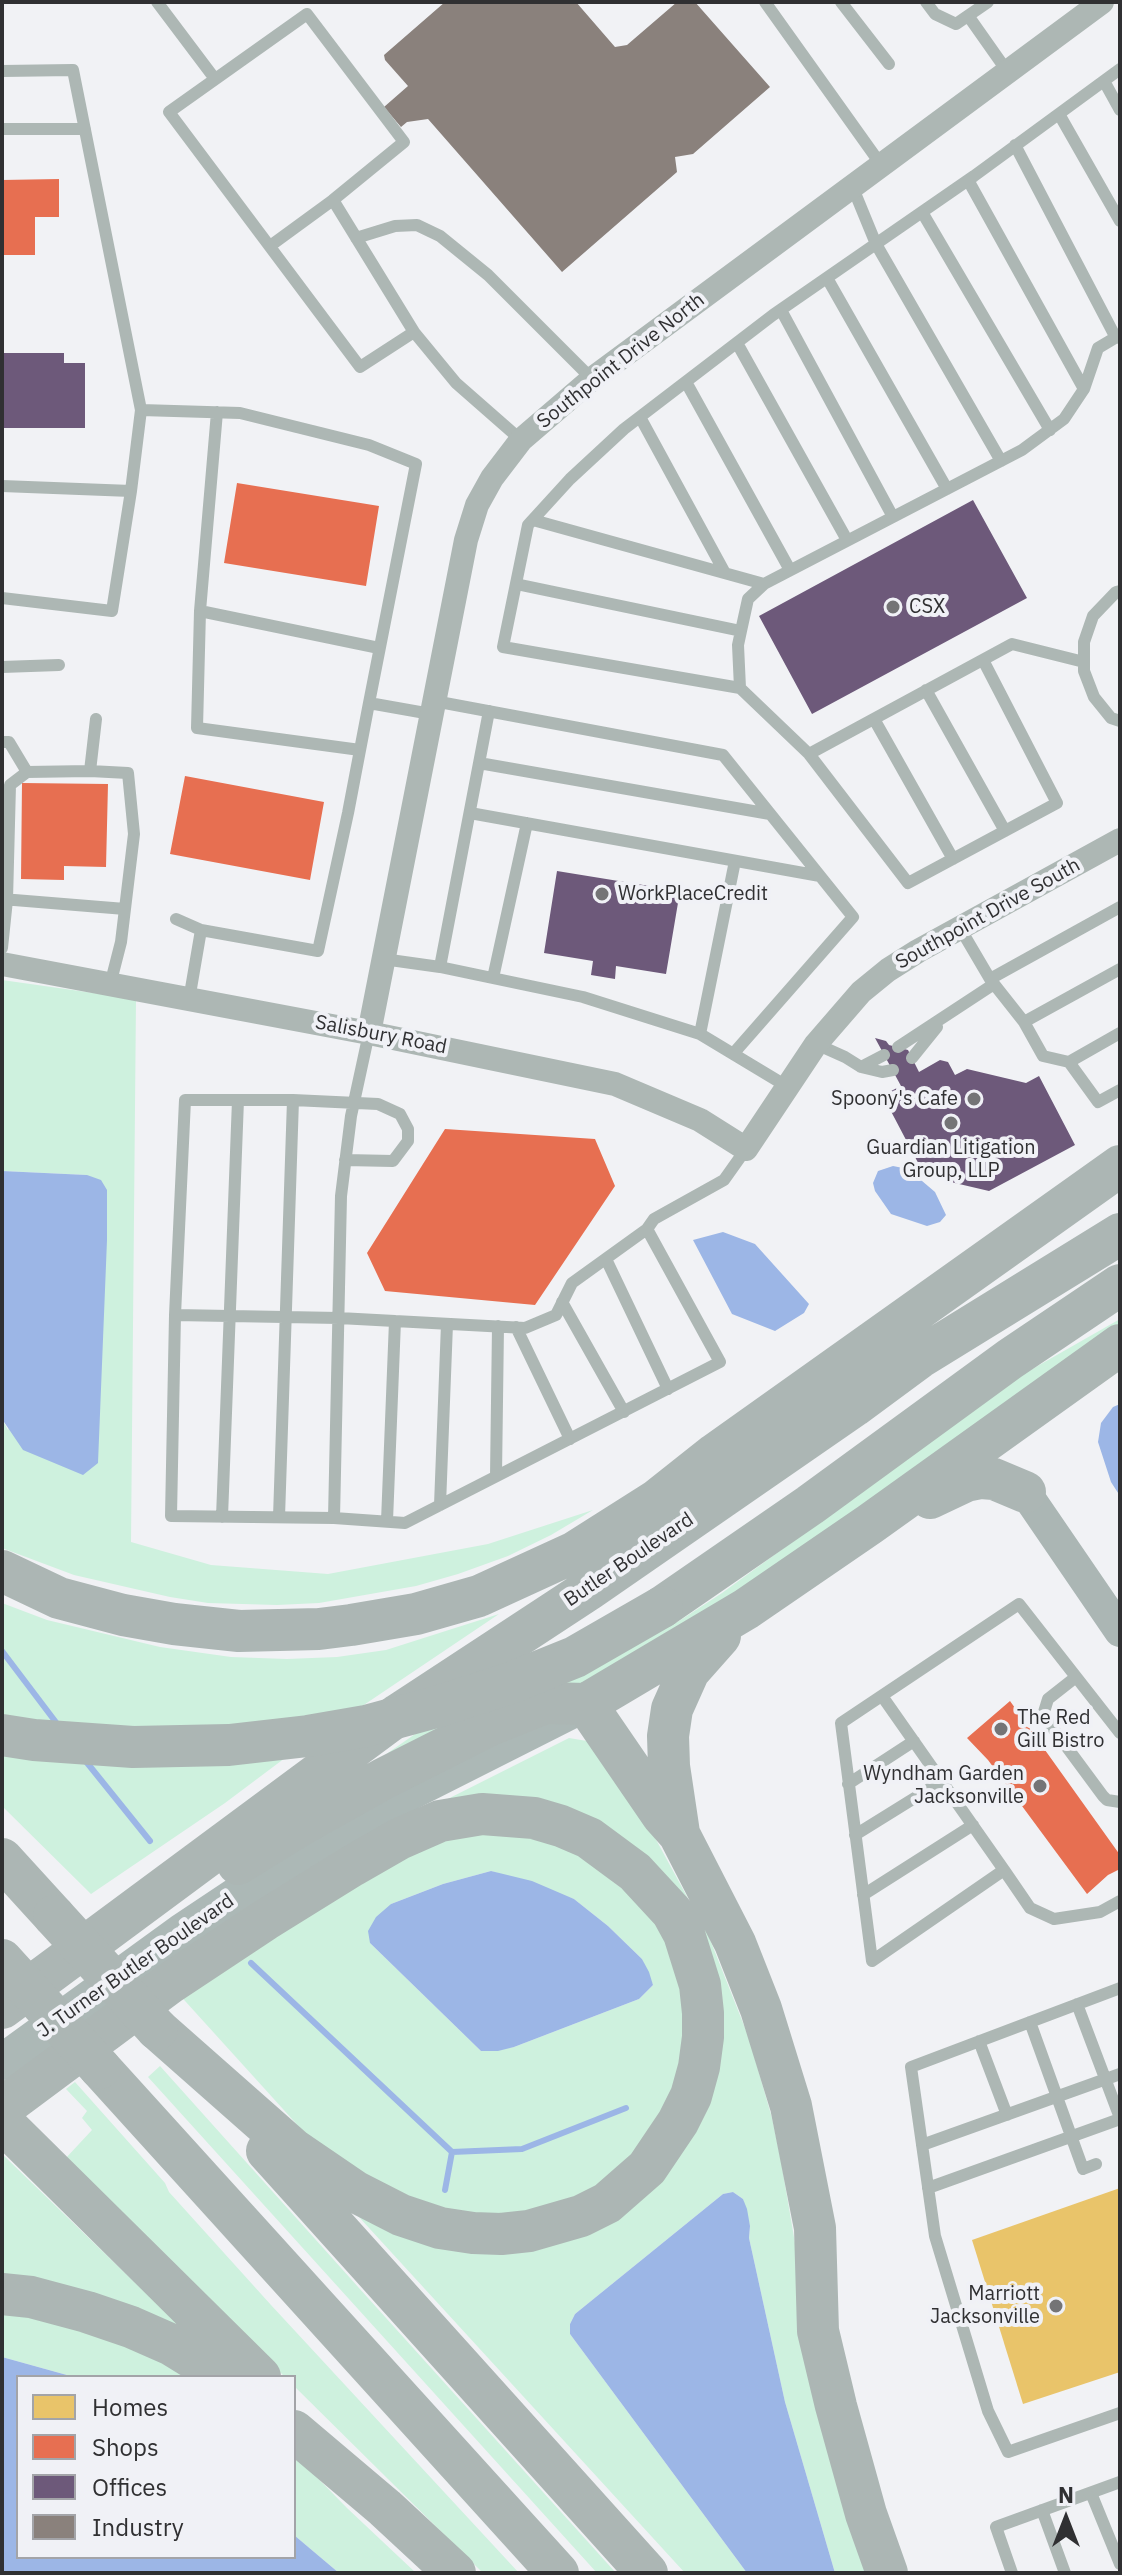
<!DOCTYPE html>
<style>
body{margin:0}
#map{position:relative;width:1122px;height:2575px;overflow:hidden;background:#f1f2f5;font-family:"IBM Plex Sans",sans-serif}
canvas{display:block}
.frame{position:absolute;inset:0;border:4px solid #303032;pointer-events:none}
.legend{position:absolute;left:16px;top:2375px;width:280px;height:184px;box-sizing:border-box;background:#f0f1f6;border:2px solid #a3a4a8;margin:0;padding:10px 14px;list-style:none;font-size:24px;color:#303032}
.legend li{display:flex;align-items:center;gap:16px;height:40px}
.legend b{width:40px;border:2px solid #a3a4a8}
.north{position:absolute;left:1026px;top:2479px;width:80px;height:80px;-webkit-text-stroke:6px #f0f1f6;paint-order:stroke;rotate:0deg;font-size:22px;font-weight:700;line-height:32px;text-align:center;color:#303032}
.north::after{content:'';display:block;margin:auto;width:28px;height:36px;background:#303032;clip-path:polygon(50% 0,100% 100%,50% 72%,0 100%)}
</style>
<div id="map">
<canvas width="1122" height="2575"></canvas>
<div class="frame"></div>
<ul class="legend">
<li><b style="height:22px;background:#e9c46a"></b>Homes</li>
<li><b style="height:22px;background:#e76f51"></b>Shops</li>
<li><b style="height:22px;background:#6d597a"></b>Offices</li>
<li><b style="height:22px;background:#8a817c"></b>Industry</li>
</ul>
<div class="north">N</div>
</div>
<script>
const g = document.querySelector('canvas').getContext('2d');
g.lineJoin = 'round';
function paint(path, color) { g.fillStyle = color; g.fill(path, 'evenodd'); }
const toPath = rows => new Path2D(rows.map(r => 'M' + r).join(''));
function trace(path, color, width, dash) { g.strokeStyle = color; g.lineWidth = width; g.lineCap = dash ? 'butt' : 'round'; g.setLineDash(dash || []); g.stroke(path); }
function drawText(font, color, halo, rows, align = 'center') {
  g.font = font + ' "IBM Plex Sans",sans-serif'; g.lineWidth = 8; g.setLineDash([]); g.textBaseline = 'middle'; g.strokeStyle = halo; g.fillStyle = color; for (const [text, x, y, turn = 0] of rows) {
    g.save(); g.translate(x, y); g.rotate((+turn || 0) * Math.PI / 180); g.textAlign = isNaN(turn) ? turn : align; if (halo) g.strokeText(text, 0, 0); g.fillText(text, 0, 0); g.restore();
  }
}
paint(toPath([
 [2,980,136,999,131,1542,211,1565,328,1574,488,1544,593,1510,551,1535,508,1556,458,1574,416,1586,319,1603,277,1605,208,1603,170,1597,74,1575,2,1548,2,1419,8,1430,87,1175,2,1171],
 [1120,1319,1120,1327,698,1621,578,1692,336,1789,418,1732,679,1621,722,1593,1020,1376],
 [2,1603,47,1620,160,1647,231,1657,287,1659,337,1657,386,1650,499,1614,285,1758,225,1803,91,1894,2,1806],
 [569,1738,587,1741,641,1812,709,1937,749,2038,772,2118,781,2161,804,2296,878,2573,835,2573,785,2402,749,2238,750,2226,743,2199,733,2192,723,2194,575,2314,570,2324,570,2334,747,2573,685,2573,337,2193,481,2243,666,2156,703,1951,515,1806,382,1832],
 [530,1828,645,1893,692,1999,671,2118,586,2205,448,2220,321,2151,176,1991,412,1842],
 [491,1871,574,1899,608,1926,642,1959,653,1985,639,1999,514,2047,481,2051,370,1943,391,1904,443,1884],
 [160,2066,359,2288,616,2573,597,2573,148,2077],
 [75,2082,165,2183,169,2192,271,2305,519,2573,483,2573,294,2386,294,2377,285,2377,65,2159,92,2130,82,2118,87,2111,66,2089],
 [2,2154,156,2303,219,2365,2,2285],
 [2,2305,31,2310,203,2377,74,2377,2,2357],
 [294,2454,347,2508,416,2573,339,2573,294,2535]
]), '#cef1de');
paint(toPath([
 [893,1166,908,1169,935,1192,946,1215,940,1222,927,1226,891,1214,875,1191,873,1183,878,1171],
 [2,1171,87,1175,101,1180,107,1190,107,1240,98,1463,83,1475,23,1450,2,1419],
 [723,1232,755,1244,809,1304,804,1313,775,1331,732,1314,693,1240],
 [1120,1404,1120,1496,1111,1482,1098,1442,1101,1423,1113,1407],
 [491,1871,532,1881,574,1899,608,1926,642,1959,649,1972,653,1985,639,1999,514,2047,498,2051,481,2051,370,1943,368,1931,376,1917,391,1904,443,1884],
 [733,2192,743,2199,747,2209,750,2226,749,2238,785,2402,835,2573,747,2573,570,2334,570,2324,575,2314,723,2194],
 [2,2357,74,2377,18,2377,18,2557,294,2557,294,2535,339,2573,2,2573]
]), '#9cb6e6');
paint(toPath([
 [1120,2188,1120,2372,1023,2404,972,2240]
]), '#e9c46a');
paint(toPath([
 [59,179,59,217,35,217,35,255,2,255,2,180],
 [237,483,379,506,366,586,224,563],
 [185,776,324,802,310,880,170,854],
 [22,783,108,784,106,867,64,866,64,880,21,879],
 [445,1129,595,1139,615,1186,535,1305,385,1291,367,1253],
 [1010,1701,1120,1855,1120,1869,1108,1875,1087,1894,988,1760,967,1738]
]), '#e76f51');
paint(toPath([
 [2,353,64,353,64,363,85,363,85,428,2,428],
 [973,500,1027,598,812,714,759,616],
 [557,871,680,891,666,974,616,966,615,979,591,975,593,961,544,953],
 [875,1038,886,1041,889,1045,908,1050,919,1072,940,1060,948,1062,955,1075,967,1069,1026,1083,1039,1076,1075,1145,989,1191,925,1176,884,1098,885,1094,901,1086]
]), '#6d597a');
paint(toPath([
 [445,2,576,2,615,47,627,45,677,2,695,2,770,87,693,154,675,157,677,172,562,272,428,119,407,122,401,127,384,107,408,86,385,60,384,55]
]), '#8a817c');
trace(toPath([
 [2,1651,58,1725],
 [84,1759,150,1841],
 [251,1963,452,2152,522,2149,626,2108],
 [445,2190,452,2152]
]), '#9cb6e6', 6);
trace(toPath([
 [157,2,215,79],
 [765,2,882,166],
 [841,2,889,64],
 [926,2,935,14,956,24,988,2],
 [969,17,1007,71],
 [2,71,73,70,141,410,131,491,2,486],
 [1104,81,1120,110],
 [1059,114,1120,221],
 [2,129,85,129],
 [1015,145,1116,338],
 [968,180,1084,389],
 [853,188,876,244,1001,461],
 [922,212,1050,430],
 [356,238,395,226,417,225,440,236,488,275,592,379],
 [270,246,333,200],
 [827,278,947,489],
 [781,310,893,517],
 [414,332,333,200,404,142,307,14,169,112,360,367,414,332,456,383,521,440],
 [737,343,847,540],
 [686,382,790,570],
 [141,410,240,413,369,445,416,464,369,703,431,714],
 [217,412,200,611,379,648],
 [640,417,725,573],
 [533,520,764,584],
 [516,584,741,631],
 [1120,591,1116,592,1093,616,1084,642,1084,671,1094,697,1111,718,1120,721],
 [2,598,112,611,131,491],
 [200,611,197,728,360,750],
 [983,660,1057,803,908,883,809,754,1012,644,1084,662],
 [2,667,59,665],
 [740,688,738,645,741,631,748,599,764,584,1022,450,1064,419,1084,389,1098,348,1120,335],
 [926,690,1005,831],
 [434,701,723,755,853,917,733,1054],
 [96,719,90,771,128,773,134,834,121,942,110,985],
 [874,719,953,859],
 [2,742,9,742,27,772,10,785,7,900,2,948],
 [809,754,740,688,503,647,528,525,570,479,624,429,773,315,974,176,1120,69],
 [479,763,770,814],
 [27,772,90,771],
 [470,813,820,876],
 [2,899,125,909],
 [176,919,201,930],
 [960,928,990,979,1024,1022,1043,1056,1069,1062,1098,1102,1120,1090],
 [383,959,440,967,583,997,700,1034,788,1087],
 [440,967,489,711],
 [493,978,527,823],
 [990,979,1120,907],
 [189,1000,201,930,318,951,348,813,369,703],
 [1024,1022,1120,969],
 [700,1034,735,861],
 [816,1044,845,1057,861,1067,884,1055],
 [898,1047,994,984],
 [912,1058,937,1027],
 [1069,1062,1120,1033],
 [861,1067,882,1072,893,1070],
 [238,1100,185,1100,175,1315,171,1516,334,1518,405,1523,720,1362,647,1229],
 [293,1100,378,1104,400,1114,408,1129,408,1141,393,1161,345,1160],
 [606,1259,668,1389],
 [562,1302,624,1412],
 [175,1315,339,1318,525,1328,556,1315,572,1283,647,1229,654,1219,724,1180,746,1149],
 [516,1327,570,1439],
 [496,1476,498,1326],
 [440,1505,447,1324],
 [222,1517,238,1100,293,1100,279,1517],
 [334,1518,341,1196,351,1116,369,1033],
 [387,1521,395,1321],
 [1076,1677,1048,1699,1044,1712,1049,1723,1103,1796,1107,1800,1120,1802],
 [882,1696,1004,1870],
 [1120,1733,1019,1604,841,1723,872,1961,1004,1870,1030,1908,1054,1919,1100,1912,1120,1901],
 [848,1784,914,1741],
 [855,1835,942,1781],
 [863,1895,973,1825],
 [1120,1988,911,2067,935,2236,988,2411,1008,2452,1120,2413],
 [1077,2004,1120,2118],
 [1030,2022,1083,2169,1096,2164],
 [979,2041,1007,2115],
 [922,2145,1120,2074],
 [928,2188,1120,2119],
 [1091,2493,1120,2564],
 [1042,2510,1065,2573],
 [1012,2573,996,2527,1120,2482]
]), '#adb7b4', 12);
trace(toPath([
 [2,964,369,1033,615,1084,700,1120,746,1149,816,1044,861,992,888,970,918,951,1120,840],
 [369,1033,466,540,477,505,492,478,521,440,592,379,1102,2]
]), '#adb7b4', 24);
trace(toPath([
 [1025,1492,1120,1631]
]), '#abb6b4', 32);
trace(toPath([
 [2,2062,181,1932,271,1872,381,1807,571,1711]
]), '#acb8b6', 36);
trace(toPath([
 [930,1498,966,1481,981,1478,994,1479,1025,1492],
 [2,1571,59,1598,123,1615,174,1624,239,1631,319,1629,351,1625,416,1614,479,1596,575,1552,657,1500,715,1454,1120,1166],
 [662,1607,810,1505,1010,1359,1120,1285],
 [586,1704,662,1815,679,1834,735,1943,761,2009,791,2106,815,2228,818,2331,836,2406,866,2514,887,2573],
 [586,1704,746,1609,870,1524,1120,1345],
 [679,1833,669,1766,668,1736,672,1709,689,1671,720,1636],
 [2,1859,54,1916],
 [238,1864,301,1825,383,1779,490,1725,545,1703,586,1704],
 [2,2008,399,1714,588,1590,854,1406,919,1358,1120,1234],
 [100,2068,558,2573],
 [2,2108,170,1983,265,1920,352,1866,399,1839,440,1821,482,1814,534,1818,561,1826,589,1838,635,1872,672,1912,684,1934,700,1985,703,2013,703,2037,699,2067,691,2096,678,2122,647,2168,607,2203,581,2216,529,2231,501,2234,473,2233,440,2228,401,2215,356,2192,293,2149,157,2029],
 [2,2122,260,2377],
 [267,2151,647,2573],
 [2,2294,31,2297,87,2312,131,2327,172,2345,224,2377],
 [294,2431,385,2508,455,2573]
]), '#acb6b4', 42);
trace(toPath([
 [2,1735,34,1740,133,1747,229,1745,308,1736,366,1726,436,1707,508,1684,575,1657,662,1607],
 [54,1916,157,2029],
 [2,1960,100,2068]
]), '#acb6b4', 42);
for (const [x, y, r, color] of [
 [893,607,8,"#747476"],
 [602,894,8,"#747476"],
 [974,1099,8,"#747476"],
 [951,1123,8,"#747476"],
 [1001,1729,8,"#747476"],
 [1040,1786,8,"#747476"],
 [1056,2306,8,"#747476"]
]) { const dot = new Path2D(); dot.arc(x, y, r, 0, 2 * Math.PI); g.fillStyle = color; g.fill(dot); trace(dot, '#f0f1f6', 3); }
drawText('20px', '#303032', '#f0f1f6', [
 ["Southpoint Drive North",621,361,-38],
 ["Southpoint Drive South",988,914,-29],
 ["Salisbury Road",381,1035,11],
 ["Butler Boulevard",629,1560,-34],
 ["J. Turner Butler Boulevard",136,1966,-35]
]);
drawText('20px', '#303032', '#f0f1f6', [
 ["CSX",909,607],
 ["WorkPlaceCredit",618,894],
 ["Spoony's Cafe",958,1099,"right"],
 ["Guardian Litigation",951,1148,"center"],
 ["Group, LLP",951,1171,"center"],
 ["The Red",1017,1718],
 ["Gill Bistro",1017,1741],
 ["Wyndham Garden",1024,1774,"right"],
 ["Jacksonville",1024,1797,"right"],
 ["Marriott",1040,2294,"right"],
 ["Jacksonville",1040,2317,"right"]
], 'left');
</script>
